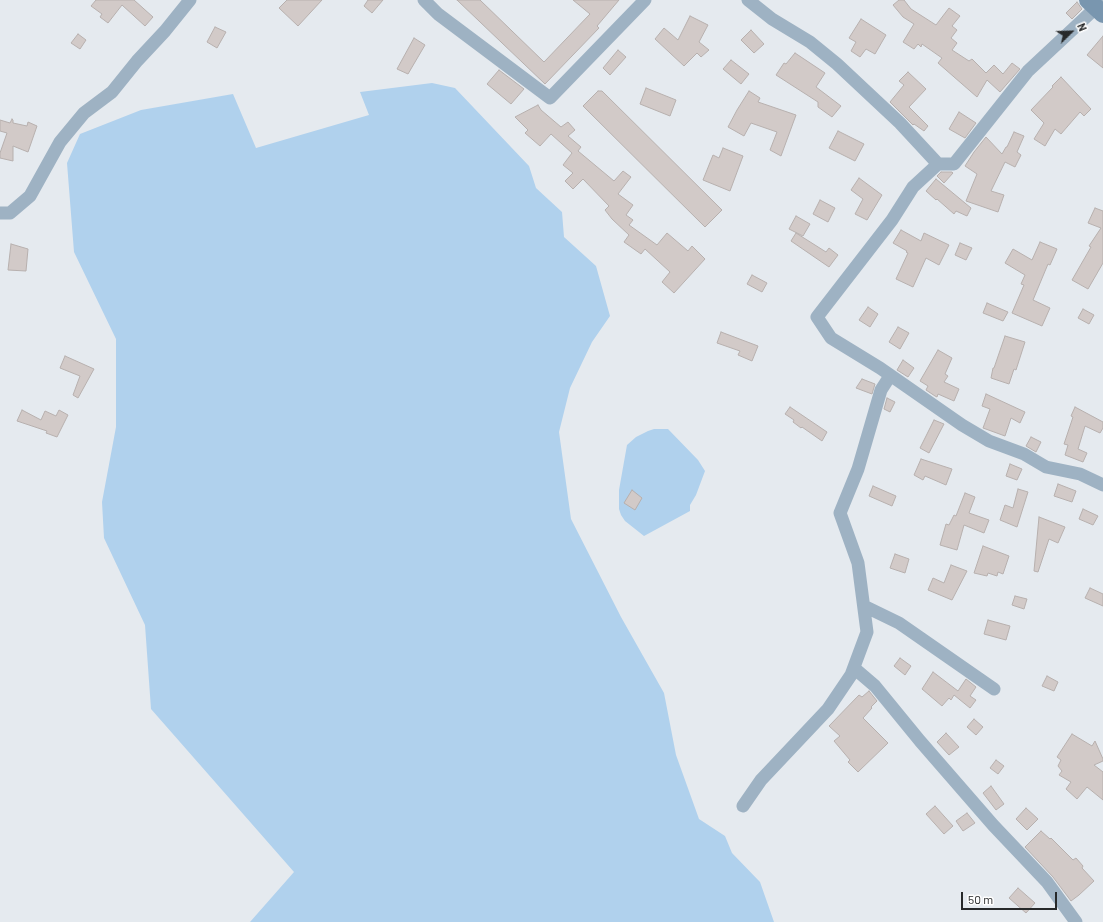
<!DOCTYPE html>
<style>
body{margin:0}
#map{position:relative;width:1103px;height:922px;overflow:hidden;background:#e5eaef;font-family:Barlow,sans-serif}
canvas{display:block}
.north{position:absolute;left:1051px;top:12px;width:40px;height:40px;-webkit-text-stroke:3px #fff;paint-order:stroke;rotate:67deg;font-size:11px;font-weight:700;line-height:16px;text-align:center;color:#27292a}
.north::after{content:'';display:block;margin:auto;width:14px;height:18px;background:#27292a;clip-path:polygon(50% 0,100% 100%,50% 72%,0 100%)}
.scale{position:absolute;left:961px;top:892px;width:96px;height:18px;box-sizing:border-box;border:2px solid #27292a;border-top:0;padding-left:5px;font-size:12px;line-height:14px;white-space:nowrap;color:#27292a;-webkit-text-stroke:3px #fff;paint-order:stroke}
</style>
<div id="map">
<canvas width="1103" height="922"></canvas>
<div class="north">N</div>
<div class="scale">50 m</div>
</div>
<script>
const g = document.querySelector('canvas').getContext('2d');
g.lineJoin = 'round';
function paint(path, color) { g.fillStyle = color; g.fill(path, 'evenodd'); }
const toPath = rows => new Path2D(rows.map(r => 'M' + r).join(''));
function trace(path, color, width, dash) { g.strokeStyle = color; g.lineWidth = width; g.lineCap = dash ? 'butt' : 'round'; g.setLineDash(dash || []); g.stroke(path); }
paint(toPath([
 [432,83,455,88,529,166,536,188,562,212,564,237,596,266,610,316,592,342,570,388,559,432,571,519,621,617,664,693,676,755,699,819,725,836,732,853,760,882,774,922,250,922,294,872,151,709,145,625,104,538,102,502,116,427,116,339,74,252,67,163,80,134,141,110,233,94,256,148,369,115,360,92],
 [654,429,668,429,698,460,705,471,696,495,690,505,690,511,644,536,625,521,621,515,619,509,619,490,627,445,636,437,648,431]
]), '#b0d1ed');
const building = toPath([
 [96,0,134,0,153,17,145,26,122,5,108,23,100,17,102,14,91,6,96,0],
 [287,0,322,0,298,26,279,8,287,0],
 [368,0,383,0,372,13,364,6,368,0],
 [457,0,480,0,544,62,590,14,573,0,619,0,597,26,599,28,545,84,457,0],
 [899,0,904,0,911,9,936,25,949,8,960,16,952,26,957,30,951,38,957,43,952,50,969,61,972,59,986,73,994,65,1003,74,1012,63,1020,69,1000,92,987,80,977,97,938,63,942,58,922,44,921,47,918,44,914,49,903,42,914,24,903,17,893,5,899,0],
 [1077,2,1082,9,1072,19,1066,13,1077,2],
 [690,16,708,25,699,42,709,50,701,57,697,53,684,66,655,39,664,28,678,40,690,16],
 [861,19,886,35,875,54,866,49,860,57,851,51,856,42,849,38,861,19],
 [215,27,226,32,217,48,207,42,215,27],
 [751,30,764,44,754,53,741,40,751,30],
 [78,34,86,40,80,49,71,43,78,34],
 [1103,36,1103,68,1087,55,1103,36],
 [414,38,425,45,408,74,397,69,414,38],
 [618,50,626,57,610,75,603,68,618,50],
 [795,53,825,73,816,87,841,106,832,117,818,107,818,102,776,75,784,63,786,64,795,53],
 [731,60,749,74,741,84,723,69,731,60],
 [499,70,524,89,511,104,487,84,499,70],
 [908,72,926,89,909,107,928,126,924,131,914,124,913,125,890,102,904,85,899,81,908,72],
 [1061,77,1091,109,1084,116,1080,112,1061,134,1055,129,1045,146,1034,139,1044,123,1031,110,1053,87,1052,86,1061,77],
 [646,88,676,100,670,116,640,104,646,88],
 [598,91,602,91,722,210,705,227,583,106,598,91],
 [749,91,760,98,758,102,796,115,781,156,770,150,777,132,751,123,744,136,728,127,737,110,749,91],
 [538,105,541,110,561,127,568,122,575,130,568,136,581,147,578,151,614,181,623,171,631,177,618,194,633,205,626,215,633,220,629,225,657,245,667,233,688,251,692,246,705,259,674,293,662,282,670,272,645,249,641,254,624,242,629,235,612,219,605,210,609,206,583,179,573,189,565,181,573,173,563,165,572,153,551,134,540,146,525,133,528,130,515,117,538,105],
 [959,112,976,123,965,138,949,129,959,112],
 [12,119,13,120,13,123,27,126,28,122,37,126,28,152,13,146,13,161,0,158,0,153,7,133,0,131,0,120,10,123,12,119],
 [838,131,864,144,855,161,829,148,838,131],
 [1014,132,1024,136,1017,152,1021,155,1015,167,1005,162,991,191,1004,195,998,212,966,201,977,174,965,166,974,152,986,137,1002,154,1006,147,1007,147,1014,132],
 [723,148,743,156,730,191,703,180,713,155,719,158,723,148],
 [941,172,952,172,953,173,944,183,937,176,941,172],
 [859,178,882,195,867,220,855,214,863,199,851,190,859,178],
 [936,179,971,208,967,216,956,211,954,214,937,199,936,200,926,191,936,179],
 [820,200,835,208,828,222,813,214,820,200],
 [1095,208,1103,211,1103,263,1088,289,1072,280,1091,247,1089,246,1101,228,1088,223,1095,208],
 [796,216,810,224,803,236,789,229,796,216],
 [901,230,921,241,924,233,949,245,939,265,926,258,913,287,896,279,908,253,906,252,907,251,893,243,901,230],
 [796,233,826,252,829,248,838,255,829,267,791,241,796,233],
 [1040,242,1057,249,1050,265,1048,264,1033,300,1050,308,1042,326,1012,313,1024,285,1021,284,1025,275,1005,263,1013,249,1032,260,1040,242],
 [960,243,972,248,966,260,955,255,960,243],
 [11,244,28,249,26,271,8,270,11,244],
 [752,275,767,283,762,292,747,284,752,275],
 [987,303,1008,312,1003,321,983,313,987,303],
 [868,307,878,314,870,327,859,320,868,307],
 [1083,309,1094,315,1089,324,1078,318,1083,309],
 [898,327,909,333,900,349,889,342,898,327],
 [721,332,758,346,752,361,738,355,740,351,717,343,721,332],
 [1005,336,1025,342,1016,370,1014,369,1009,384,991,378,993,368,994,368,1005,336],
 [938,350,952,358,945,374,948,376,944,382,959,389,954,401,938,394,937,397,935,396,926,390,928,386,920,381,938,350],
 [65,356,94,369,78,398,73,395,80,376,60,368,65,356],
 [903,360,914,368,908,377,897,370,903,360],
 [862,379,875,384,872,394,856,388,862,379],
 [986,394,1025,412,1020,423,1011,418,1005,436,983,428,990,409,982,406,986,394],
 [887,398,895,402,890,412,884,409,887,398],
 [790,407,827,432,822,441,802,427,801,428,793,422,794,420,785,414,790,407],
 [1075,407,1103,422,1103,428,1100,433,1085,426,1078,449,1087,453,1083,462,1065,455,1068,445,1064,444,1073,417,1071,416,1075,407],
 [22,410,41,420,45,411,56,416,59,410,68,415,57,437,46,433,47,431,17,421,22,410],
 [934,420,944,424,929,453,920,448,934,420],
 [1031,437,1041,442,1036,452,1026,446,1031,437],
 [921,459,952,469,946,485,925,476,923,480,914,475,921,459],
 [1010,464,1022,469,1017,480,1006,476,1010,464],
 [1058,484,1076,491,1072,502,1054,496,1058,484],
 [873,486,896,496,892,506,869,496,873,486],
 [1018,489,1028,492,1017,527,1000,520,1005,505,1013,508,1018,489],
 [632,490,642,498,635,510,624,503,632,490],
 [965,493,975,497,969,513,989,520,984,533,964,525,957,550,940,545,946,524,949,525,954,515,956,516,965,493],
 [1083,509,1098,516,1093,525,1079,519,1083,509],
 [1039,517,1065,527,1058,543,1049,539,1038,572,1034,571,1039,517],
 [983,546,1009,556,1003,574,998,572,997,576,988,573,987,576,974,573,983,546],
 [895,554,909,559,905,573,890,568,895,554],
 [951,565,967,571,952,600,928,590,933,578,944,583,951,565],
 [1090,588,1103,594,1103,606,1085,598,1090,588],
 [1015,596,1027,599,1024,609,1012,605,1015,596],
 [988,620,1010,626,1006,640,984,634,988,620],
 [900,658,911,666,905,675,894,666,900,658],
 [933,672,958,691,966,679,976,687,970,696,976,700,970,708,954,695,951,700,949,698,942,706,922,689,933,672],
 [1047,676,1058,682,1054,691,1042,686,1047,676],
 [869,691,877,701,871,707,872,708,863,718,888,743,858,772,848,762,850,760,834,741,840,736,829,726,859,695,862,697,869,691],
 [974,719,983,727,976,735,967,727,974,719],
 [946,733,959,747,949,755,937,742,946,733],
 [1072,734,1092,746,1095,741,1103,759,1103,761,1094,765,1103,772,1103,800,1087,787,1077,799,1066,789,1071,782,1059,775,1062,771,1058,766,1061,760,1057,757,1072,734],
 [996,760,1004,766,998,774,990,768,996,760],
 [991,786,1004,804,996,810,983,793,991,786],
 [935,806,953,826,944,834,926,814,935,806],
 [1026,808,1038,819,1027,830,1016,819,1026,808],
 [967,813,975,823,963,831,956,821,967,813],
 [1041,831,1050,839,1051,838,1073,860,1076,858,1083,866,1082,868,1094,881,1079,895,1071,901,1053,877,1025,847,1041,831],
 [1018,888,1035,903,1026,913,1009,898,1018,888]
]);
paint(building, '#d2cac8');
trace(building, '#b7b0ae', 1);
trace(toPath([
 [424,0,438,14,550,98,645,0],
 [748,0,772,19,810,42,837,64,900,123,938,164,913,187,892,220,817,317,831,338,880,368,962,425,989,441,1024,454,1046,467,1080,474,1103,485],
 [938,164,954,164,1028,71,1103,1],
 [0,213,10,213,30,196,60,142,84,113,112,92,137,61,165,31,190,0],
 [864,606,899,623,994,689],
 [854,668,875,686,920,741,993,825,1047,882,1076,922],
 [743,806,761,780,828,709,851,675,867,632,858,563,840,513,858,469,881,390,890,376]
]), '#9eb2c3', 13);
trace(toPath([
 [1088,0,1103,14]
]), '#7996af', 18);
</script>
